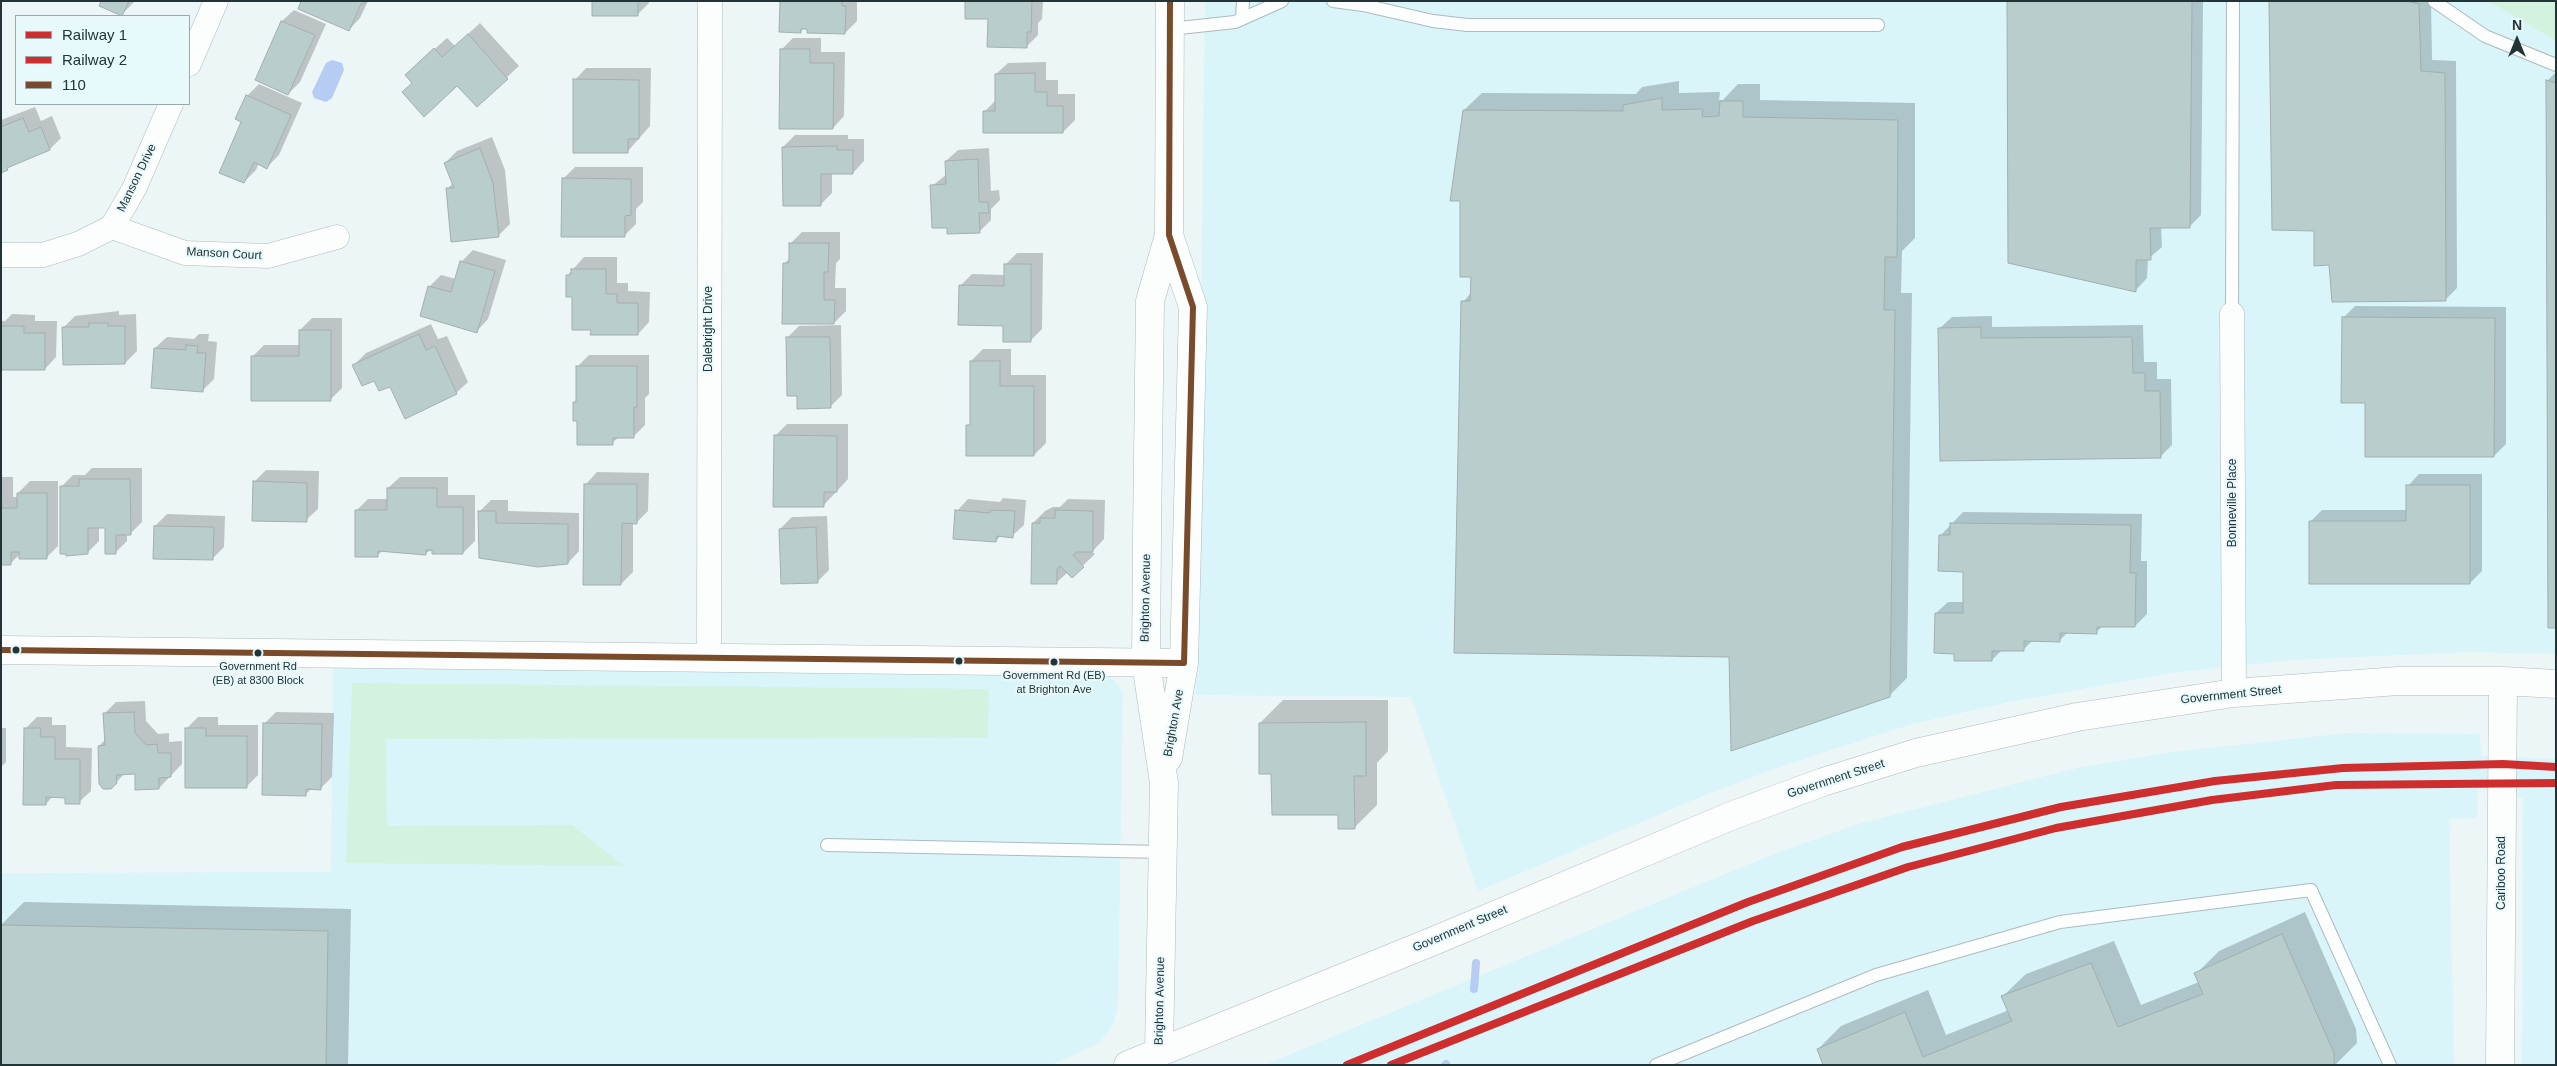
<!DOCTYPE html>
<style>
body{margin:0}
#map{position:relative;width:2557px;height:1066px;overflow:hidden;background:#ecf6f7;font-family:Helvetica,sans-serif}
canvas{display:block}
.frame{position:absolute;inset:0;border:2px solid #223437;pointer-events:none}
.legend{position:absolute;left:15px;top:15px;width:175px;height:90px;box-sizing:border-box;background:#e8f9fc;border:1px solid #99aaad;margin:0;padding:6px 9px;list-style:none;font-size:15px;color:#223437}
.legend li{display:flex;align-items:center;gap:10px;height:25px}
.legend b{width:25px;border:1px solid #99aaad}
.north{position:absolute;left:2492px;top:15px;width:50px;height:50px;-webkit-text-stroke:4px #e8f9fc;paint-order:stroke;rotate:0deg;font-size:14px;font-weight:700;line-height:20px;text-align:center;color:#223437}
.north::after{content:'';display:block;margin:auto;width:18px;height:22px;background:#223437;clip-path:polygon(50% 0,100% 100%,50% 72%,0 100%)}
</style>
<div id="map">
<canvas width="2557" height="1066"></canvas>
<div class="frame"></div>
<ul class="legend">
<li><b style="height:6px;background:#cf2e2f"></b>Railway 1</li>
<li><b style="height:6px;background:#cf2e2f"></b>Railway 2</li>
<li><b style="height:6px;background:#7a4b2a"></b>110</li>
</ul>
<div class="north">N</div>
</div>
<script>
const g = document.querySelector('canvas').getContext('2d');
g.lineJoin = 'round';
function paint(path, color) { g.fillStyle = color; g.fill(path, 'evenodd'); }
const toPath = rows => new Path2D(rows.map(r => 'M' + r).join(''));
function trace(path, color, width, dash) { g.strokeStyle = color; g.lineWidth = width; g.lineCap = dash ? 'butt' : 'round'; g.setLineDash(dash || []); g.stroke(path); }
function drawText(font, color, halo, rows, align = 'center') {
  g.font = font + ' Helvetica,sans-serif'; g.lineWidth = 4; g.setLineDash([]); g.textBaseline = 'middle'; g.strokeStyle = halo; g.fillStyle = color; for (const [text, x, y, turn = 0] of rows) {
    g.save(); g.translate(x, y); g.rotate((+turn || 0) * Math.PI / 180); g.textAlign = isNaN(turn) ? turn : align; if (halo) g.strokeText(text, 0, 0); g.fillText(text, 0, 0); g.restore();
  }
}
paint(toPath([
 [1205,1,2488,1,2556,41,2556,654,2470,652,2291,660,2172,673,2009,702,1912,724,1782,766,1703,796,1478,891,1411,697,1196,695],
 [333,667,1108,674,1123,691,1118,1006,1113,1025,1098,1044,1051,1065,1,1065,1,873,331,872],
 [2348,733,2479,734,2482,756,2556,759,2556,1065,2522,1065,2523,798,2478,788,2477,818,2449,819,2454,1065,1264,1065,1776,853,1862,823,2077,768,2172,752]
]), '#d9f5fa');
paint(toPath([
 [2488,1,2556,1,2556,41],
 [352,683,989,689,988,738,386,739,387,826,572,825,624,866,346,863]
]), '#d3f2e0');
paint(toPath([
 [332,60,342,63,344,70,332,98,326,102,314,98,312,92,326,63]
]), '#b6ccf2');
paint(toPath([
 [102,1,135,1,122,14],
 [303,1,368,1,360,18,349,30],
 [594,1,649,1,649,3,637,15],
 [781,1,857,1,857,21,845,33,809,28,804,28,800,32],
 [966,1,1043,1,1042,19,1038,23,1038,35,1026,47],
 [2008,1,2203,1,2201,215,2189,227,2161,227,2162,247,2148,259,2147,278,2136,290],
 [2270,1,2431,1,2432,60,2456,61,2457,288,2445,300,2330,264,2315,230],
 [294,10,326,24,300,82,288,94,257,80,282,21],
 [480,23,519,66,477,105,458,85,413,82,418,64,447,38,455,46],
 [793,38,821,38,821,52,845,52,844,116,833,128,781,50],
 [1046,62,1046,80,1058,80,1058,94,1075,94,1075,120,1063,132,985,111,996,100,996,74,1008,63],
 [586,68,651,68,650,126,627,152,575,80],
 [2556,72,2556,627,2547,81],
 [1679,81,1679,93,1720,92,1719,100,1723,100,1738,84,1760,84,1760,100,1915,103,1915,238,1902,251,1901,293,1912,293,1907,678,1889,696,1730,656,1463,302,1472,292,1464,110,1482,93,1636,94,1642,87],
 [259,84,302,103,279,155,267,167,259,163,256,170,244,182,243,121,247,96],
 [35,107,41,121,52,116,61,138,50,149,12,164,1,172,1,120],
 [795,135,848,135,848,139,864,139,864,161,853,173,832,173,832,193,820,205,783,147],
 [492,137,505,170,510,224,498,236,447,189,453,183,445,163,457,151],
 [989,148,991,191,999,190,1000,200,991,209,991,220,979,232,948,227,932,186,947,174,946,161,958,150],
 [575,167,643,167,643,202,636,209,636,224,624,236,563,179],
 [802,232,840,232,840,259,836,263,835,288,846,288,846,311,834,323,784,264,790,258,790,244],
 [473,250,506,260,488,319,477,331,429,287,441,275,456,279,461,262],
 [1017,253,1043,253,1042,329,1030,341,1005,324,960,286,972,274,1005,275,1006,264],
 [584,257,617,257,617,283,628,283,628,291,650,292,649,322,638,334,592,329,574,296,567,276],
 [2355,306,2506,307,2506,444,2494,456,2366,402,2343,318],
 [119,311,119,315,136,314,137,351,125,363,63,328,75,316],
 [12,314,35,315,35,321,57,321,56,357,45,369,1,369,1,321,5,321],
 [1992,316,1992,327,2143,325,2144,362,2157,362,2157,379,2171,379,2172,445,2160,457,1940,328,1952,317],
 [312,318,342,318,342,388,330,400,252,357,264,345,300,345,300,330],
 [431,324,438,339,447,336,468,382,456,393,391,385,354,365,366,353],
 [841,325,842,395,830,407,799,395,787,338,799,326],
 [199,334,209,334,208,341,217,342,214,379,202,391,155,348,167,337,194,339],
 [983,349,1011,349,1011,375,1046,375,1046,443,1034,455,968,426,971,422,971,361],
 [589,355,649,355,649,394,645,398,645,425,633,437,619,437,612,443,578,420,574,403,577,399,577,367],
 [787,424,848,424,848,479,823,506,775,436],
 [92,468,142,468,142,522,130,534,127,534,127,541,115,553,106,527,99,527,99,541,87,553,61,487,73,475,85,475],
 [266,470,319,471,318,509,306,520,254,482],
 [597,472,649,473,648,511,636,523,633,522,633,572,621,584,586,484],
 [2419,474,2482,474,2482,571,2470,583,2310,522,2322,510,2408,510,2408,486],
 [1,477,13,477,13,497,18,497,18,493,30,481,58,481,58,546,46,558,21,553,10,564,1,564],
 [400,477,448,477,448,495,475,495,475,541,463,553,434,549,426,553,383,550,378,555,356,511,368,499,388,499,388,488],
 [1003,498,1026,500,1024,525,1012,536,1001,535,996,541,957,511,968,499,1000,502],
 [1068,499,1105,500,1104,539,1092,552,1095,554,1072,576,1068,572,1056,583,1033,523,1045,511,1053,507,1060,507],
 [491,500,508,500,508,511,579,513,579,551,568,563,538,565,479,512],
 [1963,512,2142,514,2141,561,2147,561,2147,614,2135,626,2103,626,2096,632,2068,632,2059,641,2033,640,2023,650,2002,650,1992,660,1955,652,1936,613,1948,602,1964,602,1964,571,1940,536],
 [167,514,225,516,224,547,213,558,155,526],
 [827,516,829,570,817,582,780,529,792,517],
 [1283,700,1388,700,1388,751,1377,763,1377,805,1354,828,1339,813,1273,773,1260,723],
 [145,701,146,721,158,734,169,733,169,742,182,741,182,764,159,788,136,773,125,773,111,788,99,746,106,739,104,714,116,702],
 [276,712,334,713,332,777,320,789,312,788,305,795,264,724],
 [37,717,52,717,52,725,66,725,66,747,92,748,91,791,79,802,66,796,53,796,46,804,25,729],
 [198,717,218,717,218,725,258,725,258,775,246,787,186,729],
 [1,728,6,728,6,762,1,767],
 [24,902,351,909,348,1065,1,1065,1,925],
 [2305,912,2356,1029,2357,1043,2335,1065,1824,1065,1818,1049,1841,1026,1928,990,1946,1035,2009,1010,2003,996,2026,974,2114,941,2141,1005,2199,982,2196,974,2219,951]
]), '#0003');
trace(toPath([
 [1474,989,1476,963],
 [1445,1065,1446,1064]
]), '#b6ccf2', 8);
const building = toPath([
 [101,1,129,1,122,16,99,6,101,1],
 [301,1,368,1,361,4,349,31,298,9,301,1],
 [592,1,638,1,638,16,592,16,592,1],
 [780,1,842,1,842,6,846,6,845,34,807,33,807,29,801,29,801,33,779,32,780,1],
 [965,1,1032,1,1031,32,1027,32,1027,48,987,47,988,19,965,19,965,1],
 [2007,1,2192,1,2190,228,2150,228,2151,260,2136,260,2136,292,2008,263,2007,1],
 [2269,1,2406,1,2419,4,2421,71,2445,73,2446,301,2332,302,2329,265,2314,266,2314,231,2272,230,2269,1],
 [281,21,315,35,288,95,255,80,281,21],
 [468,34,508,79,477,107,457,86,424,117,402,92,412,83,405,75,434,48,442,57,468,34],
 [780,49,810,49,810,63,834,63,833,129,779,129,780,49],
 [1035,73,1035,92,1047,92,1047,106,1063,106,1063,133,983,133,983,111,995,111,995,74,1035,73],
 [573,79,639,80,639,139,628,139,628,153,573,153,573,79],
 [2546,80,2556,83,2556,628,2548,628,2546,80],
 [246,95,291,115,267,169,254,162,244,183,219,173,241,122,235,119,246,95],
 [1662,98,1662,110,1703,109,1702,117,1719,116,1720,101,1743,101,1743,117,1898,120,1897,257,1885,257,1884,310,1895,310,1890,697,1731,751,1729,657,1454,653,1461,301,1470,301,1471,277,1460,277,1460,201,1450,201,1463,110,1623,111,1623,105,1662,98],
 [23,118,29,132,41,127,50,150,7,168,8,170,1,173,1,127,23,118],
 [837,146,837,150,853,150,853,174,821,174,821,206,783,206,782,147,837,146],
 [480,148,493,183,499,237,451,242,446,188,454,188,444,163,480,148],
 [978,159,979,202,988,202,989,213,979,213,980,233,947,234,947,228,932,228,930,185,946,184,945,161,978,159],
 [562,178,631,179,631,215,625,216,625,237,561,237,562,178],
 [789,243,829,243,828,272,824,272,824,300,835,300,834,324,782,324,783,263,789,263,789,243],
 [460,261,495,271,477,333,420,316,428,286,451,292,460,261],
 [1004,264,1031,264,1031,342,1003,342,1003,326,958,325,959,285,1004,286,1004,264],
 [571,269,606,269,606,294,617,294,617,303,638,303,638,335,590,335,591,330,572,330,572,297,566,297,566,275,571,275,571,269],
 [2342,317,2495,318,2494,457,2365,457,2365,403,2341,403,2342,317],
 [89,323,108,323,108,326,125,326,125,364,63,365,62,327,89,327,89,323],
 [1,326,24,326,24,333,45,333,45,370,1,370,1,326],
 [1981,327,1981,338,2132,337,2133,373,2145,373,2145,391,2160,391,2161,458,1940,461,1938,328,1981,327],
 [299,330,331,330,331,401,251,401,251,356,299,356,299,330],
 [419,334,426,350,435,346,457,394,405,419,390,387,379,391,374,381,362,386,352,365,419,334],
 [786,337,830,337,831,408,797,409,797,396,787,396,786,337],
 [186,345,198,346,197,353,206,353,203,392,151,388,154,348,186,350,186,345],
 [970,361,1000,361,1000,386,1034,386,1034,456,966,456,966,425,970,425,970,361],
 [576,366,637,366,637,407,634,407,634,438,613,438,613,445,577,445,577,421,573,421,573,402,576,402,576,366],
 [774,435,837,436,837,492,824,492,824,507,773,507,774,435],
 [79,479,130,479,131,535,116,535,116,554,105,554,105,528,88,528,88,554,66,556,66,554,60,554,60,486,79,486,79,479],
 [253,481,307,483,307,522,252,521,253,481],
 [584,484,637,484,637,524,622,523,621,585,583,585,584,484],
 [2406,485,2470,485,2470,584,2309,584,2309,521,2406,521,2406,485],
 [1,488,2,508,17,508,17,493,47,493,47,559,19,559,19,552,11,552,11,565,1,565,1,488],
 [387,488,437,488,437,507,463,507,463,554,432,554,432,550,426,550,426,555,378,551,378,557,355,557,355,510,387,510,387,488],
 [955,510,990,513,990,510,1015,511,1013,538,997,536,996,542,953,539,955,510],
 [1055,510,1093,511,1093,552,1077,552,1073,555,1084,567,1072,578,1060,566,1057,569,1057,584,1031,584,1032,523,1040,523,1040,518,1055,518,1055,510],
 [478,511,496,511,496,523,568,524,568,564,538,567,479,558,478,511],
 [1950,523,2131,525,2130,573,2136,573,2135,627,2097,627,2097,634,2060,633,2060,642,2024,641,2024,651,1992,651,1992,661,1954,661,1954,654,1934,653,1935,613,1963,613,1963,572,1938,571,1939,535,1950,535,1950,523],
 [154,526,214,527,213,560,153,559,154,526],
 [816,527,818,583,781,584,779,529,816,527],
 [134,712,135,733,146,745,157,744,158,753,171,753,171,777,159,778,159,789,135,790,135,774,116,775,117,783,111,789,103,789,99,784,98,746,105,745,103,713,134,712],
 [1366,722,1366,776,1354,776,1355,829,1338,829,1338,815,1272,815,1271,774,1259,774,1259,723,1366,722],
 [263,723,322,724,321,790,306,789,306,796,262,795,263,723],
 [24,728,41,728,40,737,55,737,55,759,80,759,80,804,65,804,65,798,46,797,46,805,23,805,24,728],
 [185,728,206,728,206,736,247,736,247,788,185,788,185,728],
 [1,925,328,931,326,1065,1,1065,1,925],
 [2282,934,2334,1053,2334,1065,1823,1065,1817,1049,1905,1012,1923,1057,2012,1021,2001,996,2091,963,2118,1027,2203,994,2194,973,2282,934]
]);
paint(building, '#b9cecc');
trace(building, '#a2afae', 1);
const service = toPath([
 [1333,1,1363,5,1433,21,1467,25,1878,25],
 [2434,1,2485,36,2556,65],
 [1242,19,1243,1],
 [1170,29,1235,22,1282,1],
 [2232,314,2233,1],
 [827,845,1162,852],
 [1656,1065,1876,975,2060,922,2311,890,2390,1065]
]);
const minor = toPath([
 [189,64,216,1],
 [112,227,185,253,268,256,337,237],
 [1,255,43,255,78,244,112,227,134,189,171,104],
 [2232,314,2234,693],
 [709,656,710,1]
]);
const tertiary = toPath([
 [1,650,1184,663],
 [1168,758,1184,663,1193,307,1169,235],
 [1159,1052,1164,783,1146,663,1147,535,1150,301,1169,235,1170,1],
 [1128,1065,1436,940,1731,816,1823,782,1916,753,2077,717,2234,693,2398,681,2503,681,2556,684],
 [2500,1065,2503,681]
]);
trace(service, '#aebabc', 14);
trace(minor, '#aebabc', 25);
trace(tertiary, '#aebabc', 29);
trace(service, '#fcfefe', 12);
trace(minor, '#fcfefe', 24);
trace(tertiary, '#fcfefe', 28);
trace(toPath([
 [1,650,1184,663,1193,307,1169,235,1170,1]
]), '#7a4b2a', 6);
trace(toPath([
 [1347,1065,1748,902,1902,847,2061,807,2215,781,2343,768,2503,764,2556,767]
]), '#cf2e2f', 8);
trace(toPath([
 [1391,1065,1753,921,1908,867,2056,828,2212,800,2336,785,2556,783]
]), '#cf2e2f', 8);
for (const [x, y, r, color] of [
 [16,650,4.5,"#223437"],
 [258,653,4.5,"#223437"],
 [959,661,4.5,"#223437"],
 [1054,662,4.5,"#223437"]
]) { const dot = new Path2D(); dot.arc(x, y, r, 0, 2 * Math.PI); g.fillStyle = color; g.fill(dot); trace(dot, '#e8f9fc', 2); }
drawText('11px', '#223437', '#e8f9fc', [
 ["Government Rd",258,667],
 ["(EB) at 8300 Block",258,681],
 ["Government Rd (EB)",1054,676],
 ["at Brighton Ave",1054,690]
]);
drawText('12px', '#223437', '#e8f9fc', [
 ["Manson Drive",137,178,-64],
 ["Manson Court",224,254,3],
 ["Dalebright Drive",709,329,-90],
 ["Bonneville Place",2233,503,-90],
 ["Brighton Avenue",1146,598,-89],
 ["Government Street",2231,695,-6],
 ["Brighton Ave",1174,723,-80],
 ["Government Street",1836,779,-18],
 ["Cariboo Road",2502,873,-90],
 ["Government Street",1460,929,-23],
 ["Brighton Avenue",1160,1001,-89]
]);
</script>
